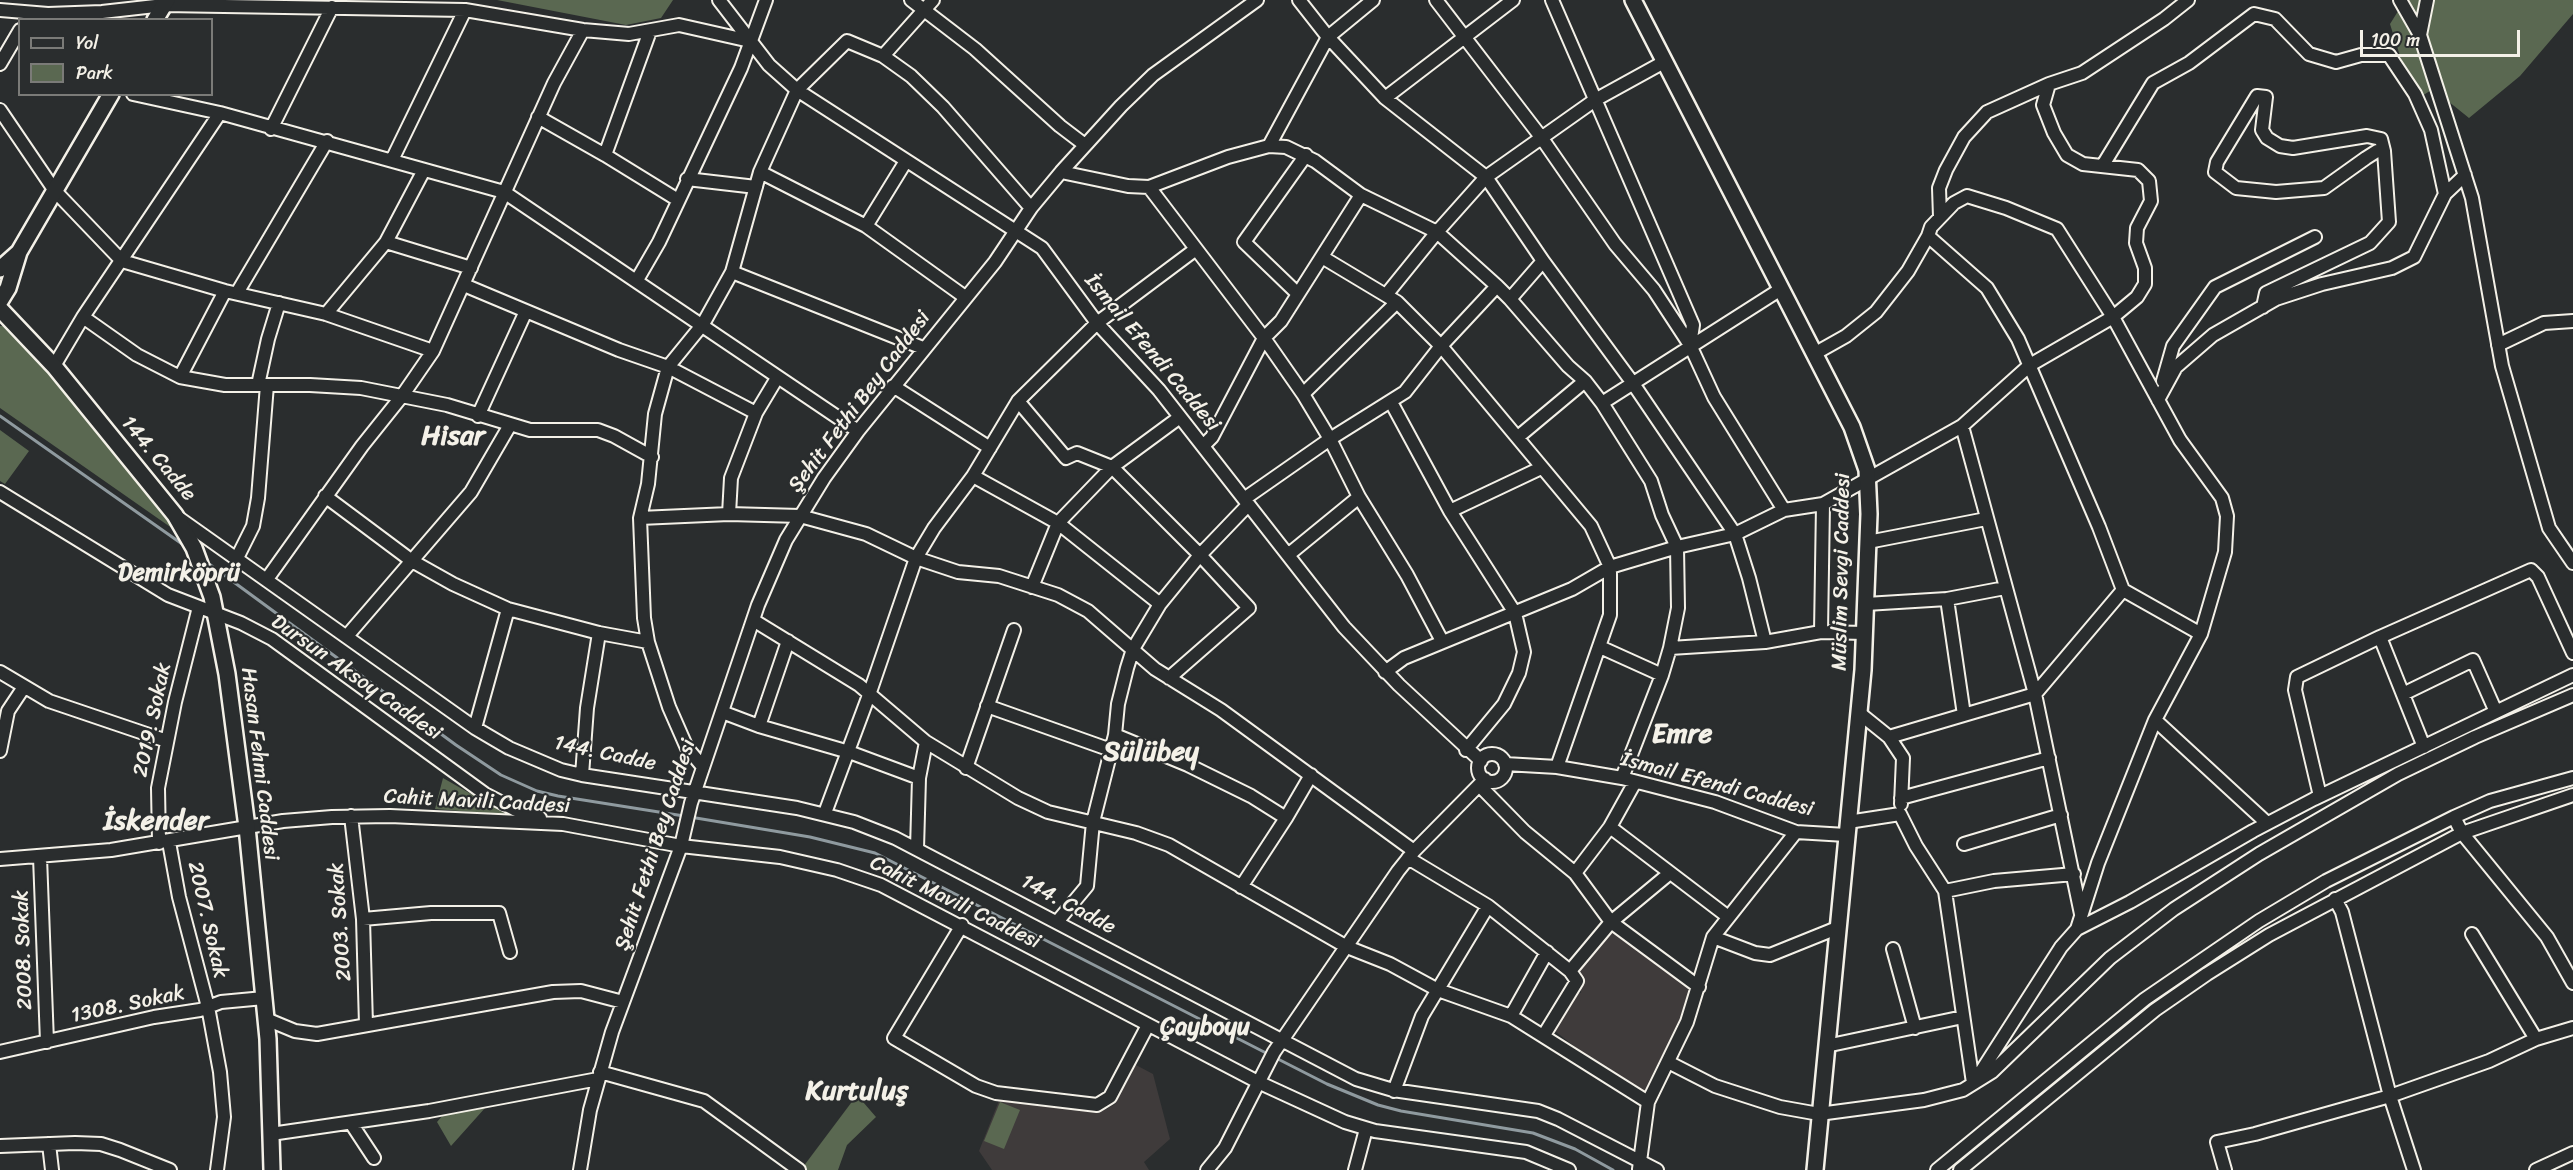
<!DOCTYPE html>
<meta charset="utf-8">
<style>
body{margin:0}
#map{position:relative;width:2573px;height:1170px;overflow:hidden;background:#2a2d2e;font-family:Sriracha,sans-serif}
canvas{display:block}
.legend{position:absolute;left:18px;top:18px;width:195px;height:78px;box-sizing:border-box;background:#2a2d2e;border:2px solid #7b7b78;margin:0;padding:8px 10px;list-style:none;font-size:18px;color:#f4f1e8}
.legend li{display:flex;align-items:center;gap:12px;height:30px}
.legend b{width:30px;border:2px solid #7b7b78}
.scale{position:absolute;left:2360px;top:30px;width:160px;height:27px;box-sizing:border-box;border:3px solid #f4f1e8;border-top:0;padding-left:8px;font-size:18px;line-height:21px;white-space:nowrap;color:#f4f1e8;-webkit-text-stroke:4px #2a2d2e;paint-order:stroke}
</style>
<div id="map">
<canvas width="2573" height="1170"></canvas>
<ul class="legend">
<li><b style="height:8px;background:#2a2d2e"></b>Yol</li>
<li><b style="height:16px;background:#5a6851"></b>Park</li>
</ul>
<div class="scale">100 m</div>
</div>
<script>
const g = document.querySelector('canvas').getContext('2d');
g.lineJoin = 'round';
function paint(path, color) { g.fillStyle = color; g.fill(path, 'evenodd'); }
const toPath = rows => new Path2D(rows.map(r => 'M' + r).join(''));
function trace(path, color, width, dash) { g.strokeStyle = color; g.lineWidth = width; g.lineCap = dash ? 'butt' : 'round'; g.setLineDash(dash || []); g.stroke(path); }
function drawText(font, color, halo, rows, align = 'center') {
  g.font = font + ' Sriracha,sans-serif'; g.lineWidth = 4.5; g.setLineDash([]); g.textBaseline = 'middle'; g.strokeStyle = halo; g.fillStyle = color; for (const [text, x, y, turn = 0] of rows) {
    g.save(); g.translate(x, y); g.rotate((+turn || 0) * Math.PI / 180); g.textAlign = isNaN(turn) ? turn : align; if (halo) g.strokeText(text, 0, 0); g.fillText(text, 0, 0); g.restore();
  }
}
paint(toPath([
 [1612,931,1691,985,1688,1004,1644,1092,1600,1067,1555,1031,1576,993,1581,993,1580,969],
 [1134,1064,1153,1074,1170,1139,1144,1162,1149,1170,992,1170,979,1151,1000,1098,1099,1113,1115,1104]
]), '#3f3b3b');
paint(toPath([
 [497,0,673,0,661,18,626,25],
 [2405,0,2573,0,2573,14,2520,76,2469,118,2433,89,2414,101,2390,24],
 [0,326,3,326,47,372,176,531,0,408],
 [0,430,29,451,5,484,0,481],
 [443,778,508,815,435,809],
 [857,1095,876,1117,847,1145,838,1170,807,1170,803,1167],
 [1000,1102,1020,1110,1004,1149,984,1141],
 [485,1108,451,1146,437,1122,443,1115]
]), '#5a6851');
trace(toPath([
 [0,416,185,546],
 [205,561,456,745,501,775,537,791,558,796,684,816],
 [690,817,810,837,875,853,1268,1054],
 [1274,1057,1327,1084,1378,1105,1401,1111,1533,1133,1575,1149,1613,1170]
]), '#8f9a9f', 3);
const minor = toPath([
 [719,0,769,65,797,90,1042,248,1097,323,1159,390,1344,627,1399,685,1481,761],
 [911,0,975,49,1060,126,1085,145],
 [1299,0,1328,37,1385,98,1486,177,1543,261,1632,382,1735,534,1749,578,1765,642],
 [1436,0,1541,137,1615,244,1654,290,1690,345,1714,397,1784,510],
 [1552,0,1693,325,1690,345],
 [2400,0,2420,35,2472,198,2502,366,2549,528,2573,563],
 [0,10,48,14,102,12,164,5,465,10,583,30,629,34,679,25,750,41],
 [2420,35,2427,0],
 [883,56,933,0],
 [0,64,20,30],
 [133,94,220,113,504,192,858,431],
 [1385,98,1513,0],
 [0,110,55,191,122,261,225,291,326,314,433,351],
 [538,117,605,155,678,200],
 [271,129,332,7],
 [1269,146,1328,37,1373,0],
 [605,155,650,31],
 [392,160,465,10],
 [2103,165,2153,83,2189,63,2254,14,2275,19,2309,54,2336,62,2361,55,2389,55,2415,94,2431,130,2445,194],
 [760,172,866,226,965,297],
 [1061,172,1128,186,1149,187,1228,157,1269,146,1286,147,1315,161,1361,195,1437,232,1497,286],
 [687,179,756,187],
 [1149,187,1264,338,1303,394,1330,439,1359,497,1407,575,1442,641],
 [1940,217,1939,188,1946,170,1964,137,1987,112,2049,84],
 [866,226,906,161],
 [386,242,471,268],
 [1322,257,1397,302,1441,346,1591,526,1610,567,1610,615,1557,767],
 [732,272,923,348],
 [637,280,659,242,741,68,766,0],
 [464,285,619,350,668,367,756,413],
 [237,293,327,141],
 [1298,294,1244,242,1306,155],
 [1386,295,1437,232,1486,177,1595,100,1664,62],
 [1510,299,1568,366,1585,381,1602,403,1651,481,1662,515,1677,547,1678,608,1670,648,1662,675,1622,778],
 [2263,307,2266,293,2370,243,2389,222,2384,151,2381,139,2367,136,2293,148,2280,146,2267,138,2262,130,2266,97,2257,96,2217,162,2215,172,2236,188,2276,192,2324,188,2366,158,2377,151,2384,151],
 [326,314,386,242,424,170],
 [83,317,137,355,180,377,225,385,310,385,361,388,447,405,530,430,598,430,614,436,652,457],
 [2498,345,2544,323,2573,321],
 [1814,354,1846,336,1876,312,1908,271,1928,236],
 [54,366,83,317,220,113],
 [180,377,225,291],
 [2163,381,2173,346,2215,287,2315,237],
 [258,385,268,339,279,303],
 [893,386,990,448],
 [1303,394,1397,302],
 [2158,400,2176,367,2213,335,2276,299,2322,284,2392,268,2414,257,2445,194,2465,175],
 [1018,401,1066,458,1077,453,1112,467,1200,555,1249,608,1169,678],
 [1391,402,1450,511,1515,613,1524,652,1519,673,1504,704,1466,750],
 [1602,403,1781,289],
 [478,416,526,311],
 [1518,437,1585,381],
 [1203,446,1212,437,1264,338,1281,321,1361,195],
 [973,476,1058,523,1160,604],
 [0,492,168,595,241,623,272,639,485,794,514,809,540,818],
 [325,496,412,561,453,584,508,609,599,633,648,642],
 [1244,499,1330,439,1405,392,1441,346,1497,286,1510,299,1543,261],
 [1450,511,1541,468],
 [729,514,731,478,756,413,777,378],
 [176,516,475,728,509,748,561,770,582,775,797,808,854,822,895,838,1356,1079,1393,1090,1538,1111,1558,1119,1657,1170],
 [640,518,729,514,800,516,866,534,916,558,958,572,999,576,1058,595,1088,611,1155,669,1221,710,1414,851],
 [1868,542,1986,519],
 [1288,555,1359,497],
 [237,558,253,526,258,498,267,385],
 [267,579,362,446,402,396,433,351,554,83,583,30],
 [1032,587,1058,523,1112,467,1180,417],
 [2123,590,2201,634],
 [1866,604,1947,599],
 [753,620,859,685,926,742,1018,798,1048,812,1136,833,1169,845,1347,947,1390,964,1438,990,1511,1016,1648,1102],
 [1821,632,1823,504],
 [347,636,471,492,510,425],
 [2380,637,2424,747],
 [1600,647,1662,675],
 [1670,648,1765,642,1821,632,1865,633],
 [0,672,49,701,167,741],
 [1385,672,1404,658,1572,589,1610,567,1677,547,1735,534,1784,510,1823,504,1962,426],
 [2403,694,2473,660,2496,712],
 [987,706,1111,750],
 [722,712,759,726,849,752,919,778],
 [1858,712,1889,737,1903,758,1901,804],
 [1964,715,1947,599,2005,588],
 [2155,720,2267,823],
 [759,726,788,641],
 [475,728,508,609],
 [1115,735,1188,765,1251,796,1286,818],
 [1889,737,2035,694,2123,590,2099,527,2018,339,1987,288,1928,236,1931,227,1954,203,1967,196,2006,208,2057,229,2113,317,2180,440,2222,498,2227,516,2225,552,2201,634,2155,720,2098,863,2077,929],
 [0,751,8,711,24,687],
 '1478 768a14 14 0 1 1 28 0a14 14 0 1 1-28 0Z',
 [1505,764,1557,767,1622,778,1715,802,1796,832,1846,835],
 [703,767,687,748,669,707,648,642,644,618,640,518,648,484,655,414,668,367,703,324,732,272,760,172,797,90,847,41,883,56,911,76,943,107,1031,208],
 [966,768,1014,630],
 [582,775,587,708,599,633],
 [1480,786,1525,832,1575,873,1611,922,1699,987],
 [2320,796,2295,690,2297,677,2380,637,2531,570,2538,577,2573,653],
 [1901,798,2049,758],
 [825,813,869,695,916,558,934,528,973,476,1018,401,1097,323,1196,249],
 [351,816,363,919,366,1025],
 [2454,817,2462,833,2547,937,2573,983],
 [1848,822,1900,814,1916,846,1945,891,1994,881,2074,874],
 [1610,827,1727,916],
 [169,842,179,897,208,1007,220,1072,224,1117,217,1170],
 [159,843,158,788,175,702,199,607],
 [1964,844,2061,815],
 [917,849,919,778,926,742],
 [40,857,47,1042],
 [1408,858,1488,906,1570,971,1577,981,1544,1035],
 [0,859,111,850,283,821,332,817,390,816,563,824,681,846,780,857,837,870,881,885,1258,1082,1345,1122,1375,1131,1526,1152,1569,1170],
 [1575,873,1610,827,1635,782],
 [1241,887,1286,818,1311,775],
 [1945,891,1973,1083],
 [2335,899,2342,912,2390,1096,2414,1170],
 [2081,914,2035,694,1962,426,2030,365,2113,317,2137,297,2145,284,2145,268,2136,243,2137,228,2151,201,2149,181,2138,170,2083,164,2067,155,2054,133,2043,105,2049,84,2082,73,2164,19,2188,0],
 [363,919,431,913,499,913,510,952],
 [1057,922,1087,886,1093,822,1115,735,1118,704,1127,668,1133,649,1160,604,1200,555,1248,505],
 [962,925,894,1038,976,1086,996,1093,1097,1105,1110,1097,1148,1025],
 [2472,934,2536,1039],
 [1713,937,1755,953,1770,955,1837,928],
 [1893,949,1915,1028],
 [1570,971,1611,922,1670,873],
 [1511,1016,1547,952],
 [266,1019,295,1031,317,1034,553,992,581,991,623,1002],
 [1826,1046,1963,1017],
 [0,1052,154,1017,200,1010,221,1002,264,998],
 [1668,1062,1715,1086,1780,1107,1819,1114,1924,1100,1963,1090,1992,1072,2110,958,2174,909,2259,854,2398,774,2475,737,2573,695],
 [600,1072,704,1101,799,1170],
 [1977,1078,2061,947,2077,929,2130,902,2253,831,2314,799,2573,675],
 [1394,1091,1422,1016,1488,906],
 [351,1123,374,1158],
 [271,1134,429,1111,598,1079],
 [49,1144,52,1170],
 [0,1146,75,1143,101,1144,120,1150,170,1170],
 [1639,1169,1648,1102,1687,1022,1713,937,1796,832],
 [580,1170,590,1110,612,1032,681,846,691,803,758,605,786,540,824,478,858,431,995,262,1031,208,1061,172,1121,106,1153,75,1257,0],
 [1207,1170,1225,1148,1274,1052,1398,871,1414,851,1485,779],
 [1355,1170,1366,1129],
 [1937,1170,2145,999,2259,921,2326,881,2454,817,2490,801,2573,778],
 [1960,1170,2155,1010,2207,974,2269,935,2462,833,2573,795],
 [2225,1170,2217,1142,2255,1134,2390,1096,2489,1061,2536,1039,2573,1028],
 [2536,1170,2573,1153]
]);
const major = toPath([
 [1633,0,1852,427,1867,470,1869,514,1863,670,1815,1170],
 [155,20,167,0],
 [19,252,111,94],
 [0,269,19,252,8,288,0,301],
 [0,309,54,366,175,515,194,548,212,597,227,674,247,827,268,1039,272,1170]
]);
trace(minor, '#f4f1e8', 16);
trace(major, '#f4f1e8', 20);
trace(minor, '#2a2d2e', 12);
trace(major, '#2a2d2e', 15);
drawText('21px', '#f4f1e8', '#2a2d2e', [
 ["İsmail Efendi Caddesi",1152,353,50],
 ["Şehit Fethi Bey Caddesi",860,402,-53],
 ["144. Cadde",158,459,50],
 ["Müslim Sevgi Caddesi",1842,572,-89],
 ["Dursun Aksoy Caddesi",356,678,35],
 ["2019. Sokak",153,720,-78],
 ["144. Cadde",605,754,12],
 ["Hasan Fehmi Caddesi",259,764,83],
 ["İsmail Efendi Caddesi",1717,785,15],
 ["Cahit Mavili Caddesi",477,802,3],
 ["Şehit Fethi Bey Caddesi",656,845,-72],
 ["Cahit Mavili Caddesi",955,903,26],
 ["144. Cadde",1068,905,28],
 ["2007. Sokak",207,920,77],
 ["2003. Sokak",341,922,-94],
 ["2008. Sokak",24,950,-92],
 ["1308. Sokak",128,1005,-12]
]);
drawText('bold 24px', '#f4f1e8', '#2a2d2e', [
 ["Demirköprü",179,574],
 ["Çayboyu",1205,1028]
]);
drawText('bold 27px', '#f4f1e8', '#2a2d2e', [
 ["Hisar",453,437],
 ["Emre",1682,735],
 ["Sülübey",1151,753],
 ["İskender",156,822],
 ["Kurtuluş",857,1092]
]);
</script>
